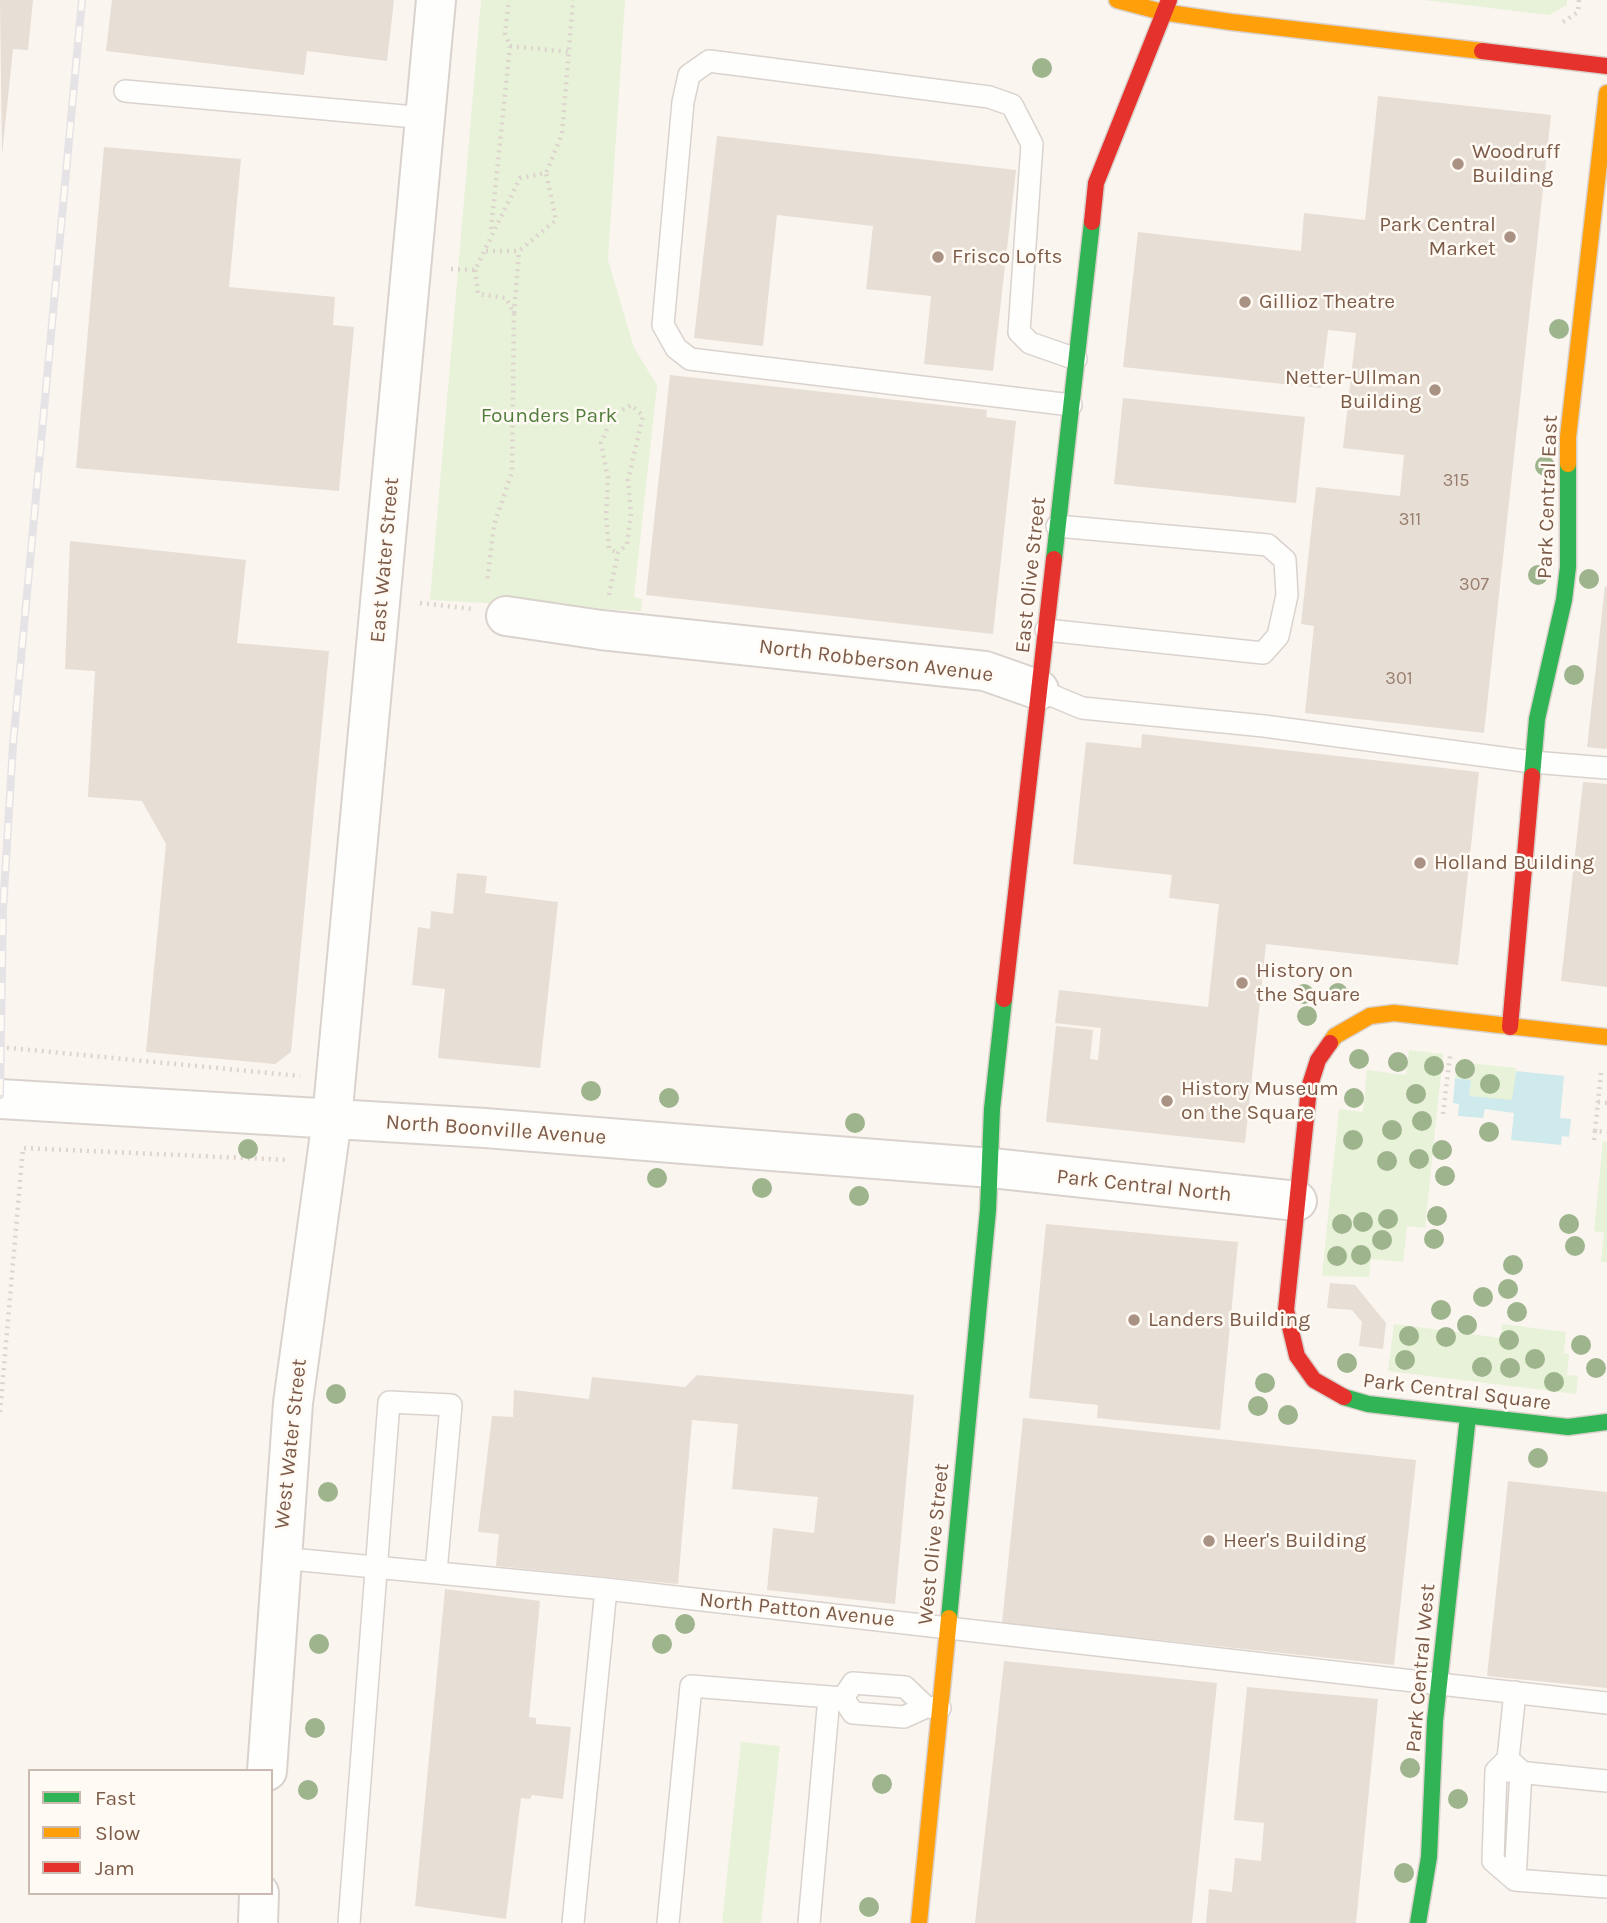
<!DOCTYPE html>
<style>
body{margin:0}
#map{position:relative;width:1607px;height:1923px;overflow:hidden;background:#faf5ef;font-family:Karla,sans-serif}
canvas{display:block}
.legend{position:absolute;left:28px;top:1769px;width:245px;height:126px;box-sizing:border-box;background:#fffaf3;border:2px solid #cbbaaf;margin:0;padding:9px 12px;list-style:none;font-size:21px;color:#7d5b49}
.legend li{display:flex;align-items:center;gap:14px;height:35px}
.legend b{width:35px;border:2px solid #cbbaaf}
</style>
<div id="map">
<canvas width="1607" height="1923"></canvas>
<ul class="legend">
<li><b style="height:9px;background:#30b455"></b>Fast</li>
<li><b style="height:9px;background:#ff9f0a"></b>Slow</li>
<li><b style="height:9px;background:#e5322d"></b>Jam</li>
</ul>
</div>
<script>
const g = document.querySelector('canvas').getContext('2d');
g.lineJoin = 'round';
function paint(path, color) { g.fillStyle = color; g.fill(path, 'evenodd'); }
const toPath = rows => new Path2D(rows.map(r => 'M' + r).join(''));
function trace(path, color, width, dash) { g.strokeStyle = color; g.lineWidth = width; g.lineCap = dash ? 'butt' : 'round'; g.setLineDash(dash || []); g.stroke(path); }
function drawText(font, color, halo, rows, align = 'center') {
  g.font = font + ' Karla,sans-serif'; g.lineWidth = 5; g.setLineDash([]); g.textBaseline = 'middle'; g.strokeStyle = halo; g.fillStyle = color; for (const [text, x, y, turn = 0] of rows) {
    g.save(); g.translate(x, y); g.rotate((+turn || 0) * Math.PI / 180); g.textAlign = isNaN(turn) ? turn : align; if (halo) g.strokeText(text, 0, 0); g.fillText(text, 0, 0); g.restore();
  }
}
paint(toPath([
 [481,0,625,0,608,260,634,348,657,385,634,597,642,599,641,611,430,600],
 [1424,0,1567,0,1567,5,1549,15],
 [1409,1050,1443,1054,1425,1228,1407,1226,1403,1262,1371,1259,1369,1277,1322,1276,1339,1109,1363,1112,1367,1070,1406,1075],
 [1460,1062,1516,1068,1513,1101,1469,1096,1471,1080,1455,1078],
 [1603,1141,1607,1142,1607,1262,1601,1262,1604,1233,1594,1231],
 [1394,1324,1501,1338,1502,1324,1566,1332,1564,1353,1569,1354,1567,1375,1578,1376,1576,1394,1388,1371],
 [741,1742,780,1746,761,1923,722,1923]
]), '#e7f2d8');
paint(toPath([
 [1516,1071,1564,1076,1560,1118,1571,1119,1569,1137,1562,1136,1561,1145,1511,1140,1514,1113,1485,1109,1483,1118,1458,1116,1459,1104,1453,1103,1455,1078,1471,1080,1469,1096,1512,1100]
]), '#cfeaec');
paint(toPath([
 [0,0,33,0,28,50,13,49,2,155],
 [112,0,394,0,387,61,307,51,304,75,106,51],
 [1378,96,1551,115,1484,733,1305,713,1314,626,1301,624,1316,487,1400,496,1404,455,1343,448,1356,333,1328,330,1321,388,1123,367,1138,232,1301,251,1304,213,1365,220],
 [717,136,1016,170,993,371,924,364,931,296,866,289,873,226,777,215,763,346,694,338],
 [104,147,241,159,229,287,335,297,333,325,354,327,339,491,76,468],
 [670,375,987,410,986,417,1016,421,993,634,646,595],
 [1123,398,1305,417,1296,503,1114,484],
 [70,541,246,560,237,643,329,651,291,1052,275,1064,146,1052,166,844,142,801,88,797,95,671,65,669],
 [1605,586,1607,587,1607,749,1587,747],
 [1142,734,1479,772,1458,965,1266,944,1245,1143,1046,1122,1056,1026,1093,1030,1090,1059,1098,1060,1101,1028,1055,1023,1059,990,1208,1007,1219,904,1169,898,1172,875,1073,864,1086,742,1141,748],
 [1583,782,1607,784,1607,987,1561,981],
 [457,873,487,876,485,893,558,902,540,1068,438,1058,445,989,412,985,418,927,430,929,431,911,453,914],
 [1046,1224,1238,1242,1220,1430,1097,1418,1098,1405,1029,1398],
 [1330,1283,1355,1285,1386,1323,1383,1349,1359,1346,1362,1322,1352,1310,1327,1308],
 [697,1375,914,1395,895,1604,767,1590,773,1528,814,1533,818,1497,732,1489,738,1424,692,1420,678,1584,496,1566,499,1534,478,1532,492,1416,513,1417,514,1390,589,1399,592,1377,685,1387],
 [1023,1418,1416,1460,1394,1665,1002,1623],
 [1508,1481,1607,1492,1607,1688,1487,1676],
 [445,1589,540,1601,529,1717,536,1718,536,1724,571,1727,563,1799,532,1795,530,1799,521,1798,506,1919,415,1906],
 [1004,1661,1217,1683,1192,1923,975,1923],
 [1247,1687,1378,1699,1356,1923,1206,1923,1209,1889,1232,1892,1235,1858,1261,1861,1264,1823,1234,1820]
]), '#e7ded5');
const lane = toPath([
 [125,91,426,118],
 [1071,405,690,359,676,348,663,325,683,102,689,75,709,61,989,97,1012,105,1032,144,1019,332,1030,343,1076,359],
 [1046,630,1263,653,1278,636,1287,595,1285,560,1268,545,1057,526],
 [1039,690,1082,708,1264,726,1532,762,1607,768],
 [280,1558,606,1589,1607,1703],
 [843,1698,853,1713,904,1717,926,1707,940,1708],
 [843,1698,853,1683,905,1687,926,1707],
 [1508,1759,1521,1771,1515,1880,1493,1861,1496,1771,1508,1759,1515,1692],
 [1508,1771,1607,1781],
 [1515,1880,1607,1887],
 [349,1923,389,1402,451,1405,436,1572],
 [573,1923,606,1589],
 [668,1923,691,1686,843,1698],
 [809,1923,829,1697]
]);
const street = toPath([
 [506,616,601,630,985,671,1039,690],
 [0,1099,485,1128,746,1149,992,1168,1297,1201],
 [267,1771,293,1403,332,1119,436,0],
 [258,1923,259,1893]
]);
const fast = toPath([
 [1054,559,1092,222],
 [1532,776,1537,719,1564,600,1568,567,1568,464],
 [1344,1397,1368,1404,1568,1427,1607,1422],
 [949,1618,988,1210,992,1109,1004,999],
 [1418,1923,1429,1857,1435,1721,1468,1416]
]);
const slow = toPath([
 [1117,0,1162,12,1231,22,1482,51],
 [1568,464,1568,437,1607,93],
 [1330,1043,1335,1036,1370,1016,1394,1013,1607,1037],
 [919,1923,949,1618]
]);
const jam = toPath([
 [1482,51,1607,66],
 [1092,222,1096,183,1169,0],
 [1004,999,1054,559],
 [1510,1027,1532,776],
 [1330,1043,1318,1060,1309,1088,1286,1310,1297,1356,1314,1380,1344,1397]
]);
trace(lane, '#dad2cd', 24);
trace(street, '#dad2cd', 42);
trace(fast, '#dad1ca', 19);
trace(slow, '#dad1ca', 19);
trace(jam, '#dad1ca', 19);
trace(toPath([
 [1563,22,1578,12,1579,0],
 [510,46,569,52],
 [491,229,510,46,505,33,509,0],
 [486,251,519,251,556,220,546,173],
 [451,269,475,270,520,178,546,173,562,134,573,0],
 [475,270,478,294,506,298,514,313,512,472,494,525,487,583],
 [514,313,519,251],
 [609,595,618,553,627,544,631,513,628,480,643,416,631,405,613,415,601,443,608,478,606,516,609,549,618,553],
 [420,603,472,609],
 [0,1047,300,1076],
 [1601,1073,1595,1131,1607,1132],
 [1598,1102,1607,1103],
 [1443,1114,1450,1056],
 [1594,1140,1595,1131],
 [0,1412,23,1148,289,1160]
]), '#ddd4ce', 4.5, [2, 5]);
trace(lane, '#fefefd', 21);
trace(street, '#fefefd', 38);
trace(fast, '#30b455', 16);
trace(slow, '#ff9f0a', 16);
trace(jam, '#e5322d', 16);
const rail = toPath([
 [0,1095,3,910,13,745,82,0]
]);
trace(rail, '#e6e3e7', 8);
trace(rail, '#fffaf3', 5, [16]);
g.fillStyle = '#9eb48d';
for (const [x, y] of [
 [1042,68],
 [1559,329],
 [1545,466],
 [1538,575],
 [1589,579],
 [1574,675],
 [1338,993],
 [1304,994],
 [1307,1016],
 [1359,1059],
 [1398,1062],
 [1434,1066],
 [1465,1069],
 [1490,1084],
 [591,1091],
 [1416,1094],
 [669,1098],
 [1354,1098],
 [1422,1121],
 [855,1123],
 [1392,1130],
 [1489,1132],
 [1353,1140],
 [248,1149],
 [1442,1150],
 [1419,1159],
 [1387,1161],
 [1445,1176],
 [657,1178],
 [762,1188],
 [859,1196],
 [1437,1216],
 [1388,1219],
 [1363,1222],
 [1342,1224],
 [1569,1224],
 [1434,1239],
 [1382,1240],
 [1575,1246],
 [1361,1255],
 [1337,1256],
 [1513,1265],
 [1508,1289],
 [1483,1297],
 [1441,1310],
 [1517,1312],
 [1467,1325],
 [1409,1336],
 [1446,1337],
 [1509,1340],
 [1581,1345],
 [1535,1359],
 [1405,1360],
 [1347,1363],
 [1482,1367],
 [1510,1368],
 [1596,1368],
 [1554,1382],
 [1265,1383],
 [336,1394],
 [1258,1406],
 [1288,1415],
 [1538,1458],
 [328,1492],
 [685,1624],
 [319,1644],
 [662,1644],
 [315,1728],
 [1410,1768],
 [882,1784],
 [308,1790],
 [1458,1799],
 [1404,1873],
 [869,1907]
]) { g.beginPath(); g.arc(x, y, 10, 0, 2 * Math.PI); g.fill(); }
for (const [x, y, r, color] of [
 [1458,164,7,"#a99183"],
 [1510,237,7,"#a99183"],
 [938,257,7,"#a99183"],
 [1245,302,7,"#a99183"],
 [1435,390,7,"#a99183"],
 [1420,863,7,"#a99183"],
 [1242,983,7,"#a99183"],
 [1167,1101,7,"#a99183"],
 [1134,1320,7,"#a99183"],
 [1209,1541,7,"#a99183"]
]) { const dot = new Path2D(); dot.arc(x, y, r, 0, 2 * Math.PI); g.fillStyle = color; g.fill(dot); trace(dot, '#fffaf3', 2.5); }
drawText('18px', '#997e6e', null, [
 ["315",1456,481],
 ["311",1410,520],
 ["307",1474,585],
 ["301",1399,679]
]);
drawText('21px', '#7d5b49', '#fffaf3', [
 ["Woodruff",1472,152],
 ["Building",1472,176],
 ["Park Central",1496,225,"right"],
 ["Market",1496,249,"right"],
 ["Frisco Lofts",952,257],
 ["Gillioz Theatre",1259,302],
 ["Netter-Ullman",1421,378,"right"],
 ["Building",1421,402,"right"],
 ["Holland Building",1434,863],
 ["History on",1256,971],
 ["the Square",1256,995],
 ["History Museum",1181,1089],
 ["on the Square",1181,1113],
 ["Landers Building",1148,1320],
 ["Heer's Building",1223,1541]
], 'left');
drawText('21px', '#527e3d', '#fffaf3', [
 ["Founders Park",549,416]
]);
drawText('21px', '#7d5b49', '#fffaf3', [
 ["Park Central East",1548,497,-88],
 ["East Water Street",385,560,-85],
 ["East Olive Street",1031,575,-84],
 ["North Robberson Avenue",876,661,7],
 ["North Boonville Avenue",496,1130,4],
 ["Park Central North",1144,1186,6],
 ["Park Central Square",1457,1392,7],
 ["West Water Street",291,1444,-84],
 ["West Olive Street",934,1544,-84],
 ["North Patton Avenue",797,1610,6],
 ["Park Central West",1421,1668,-85]
]);
</script>
